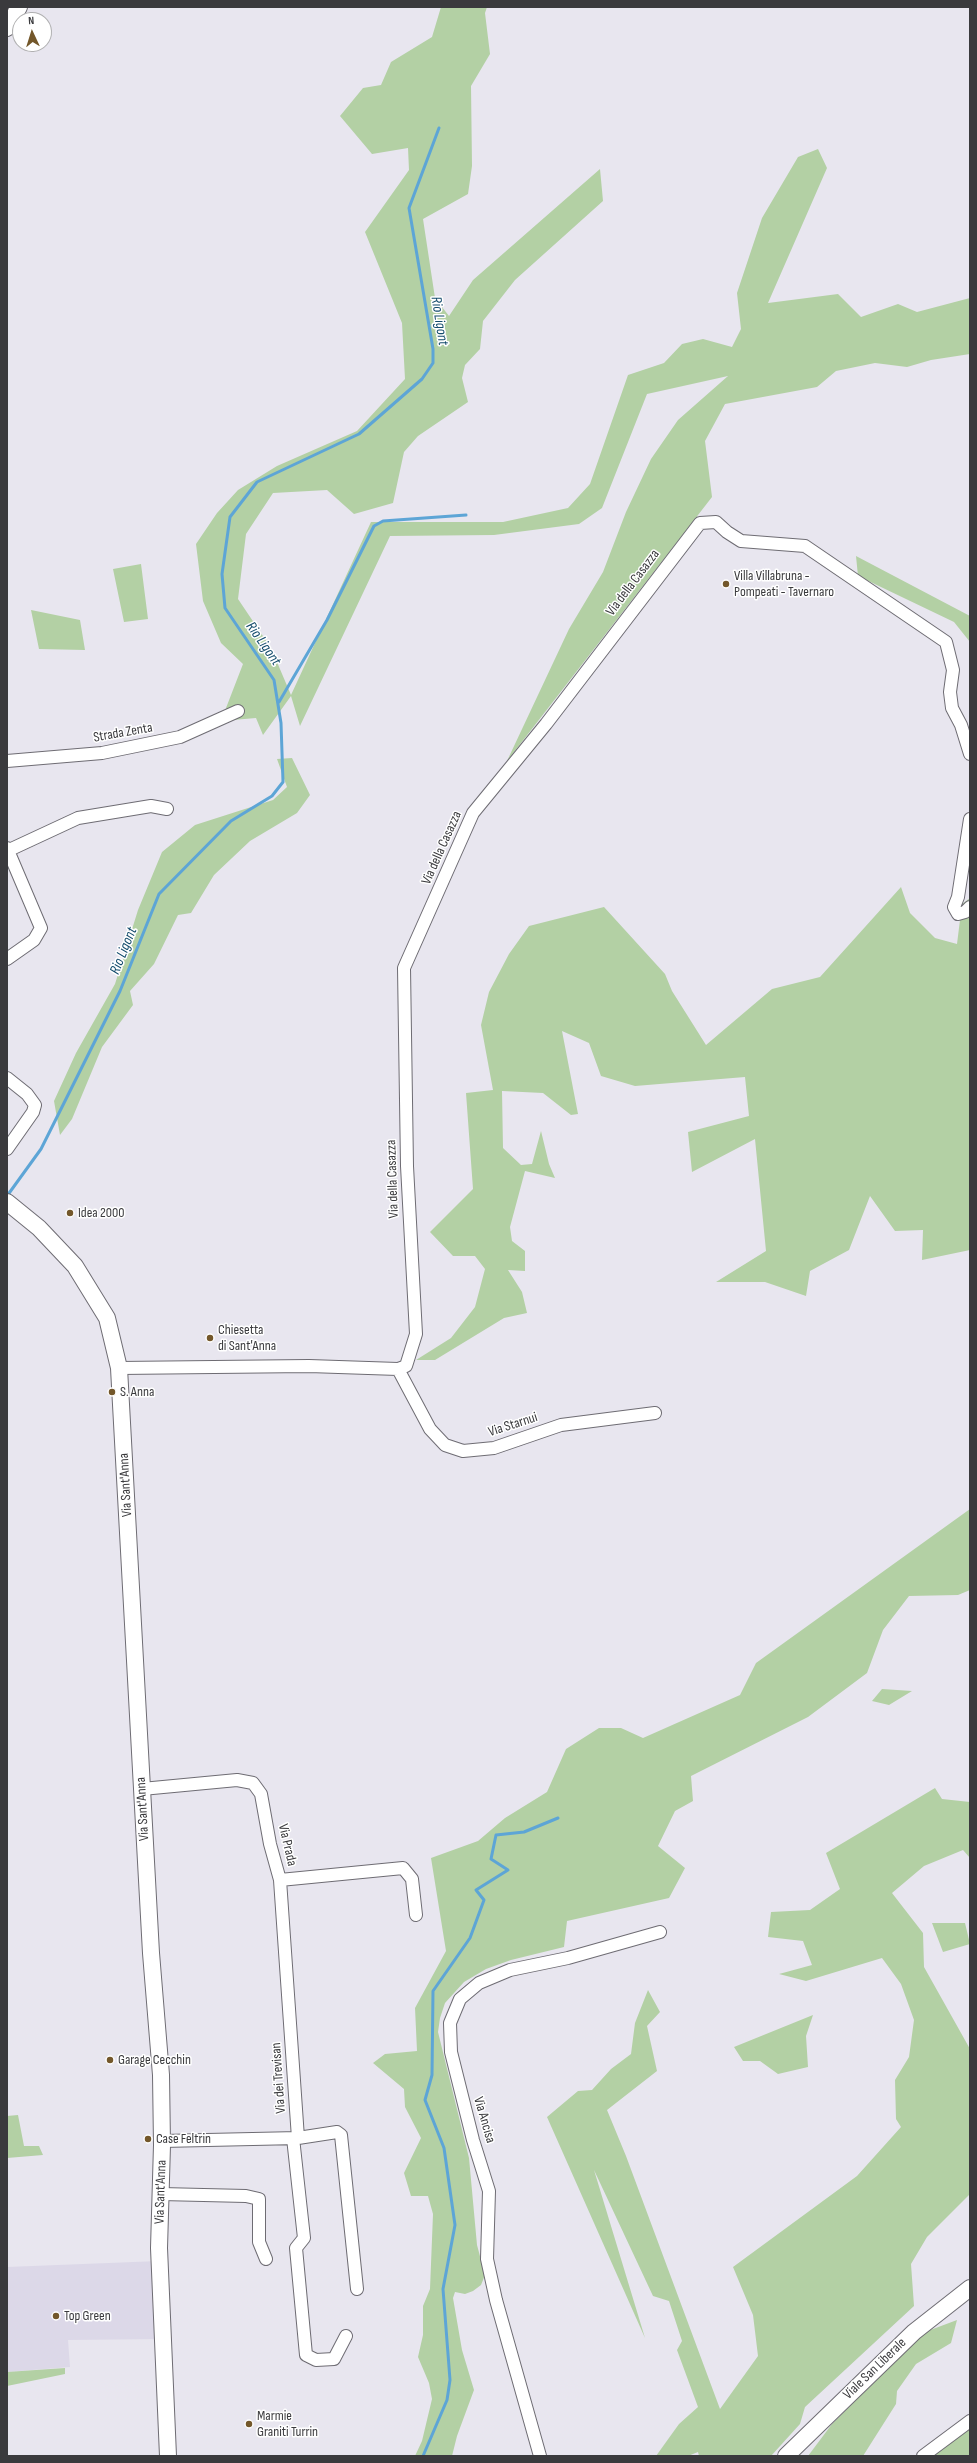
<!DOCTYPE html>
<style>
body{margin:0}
#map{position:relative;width:977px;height:2463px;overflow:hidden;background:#e8e6ef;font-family:"Sofia Sans Condensed",sans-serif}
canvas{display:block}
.frame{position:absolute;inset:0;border:8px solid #3a3a3d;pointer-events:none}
.north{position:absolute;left:12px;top:12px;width:40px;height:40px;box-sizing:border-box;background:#fff;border:1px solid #b0b0b1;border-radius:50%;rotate:356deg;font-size:11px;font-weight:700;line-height:16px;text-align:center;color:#3a3a3d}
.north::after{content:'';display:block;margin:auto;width:14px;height:18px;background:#73572a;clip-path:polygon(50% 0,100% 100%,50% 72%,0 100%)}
</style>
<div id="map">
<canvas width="977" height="2463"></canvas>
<div class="frame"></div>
<div class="north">N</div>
</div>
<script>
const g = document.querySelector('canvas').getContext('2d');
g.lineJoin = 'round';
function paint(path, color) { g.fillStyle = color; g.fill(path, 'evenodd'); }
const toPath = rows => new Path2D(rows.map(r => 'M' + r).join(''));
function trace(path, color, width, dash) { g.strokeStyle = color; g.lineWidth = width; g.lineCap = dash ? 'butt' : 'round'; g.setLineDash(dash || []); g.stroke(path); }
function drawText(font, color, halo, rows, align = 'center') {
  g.font = font + ' "Sofia Sans Condensed",sans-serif'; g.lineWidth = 3; g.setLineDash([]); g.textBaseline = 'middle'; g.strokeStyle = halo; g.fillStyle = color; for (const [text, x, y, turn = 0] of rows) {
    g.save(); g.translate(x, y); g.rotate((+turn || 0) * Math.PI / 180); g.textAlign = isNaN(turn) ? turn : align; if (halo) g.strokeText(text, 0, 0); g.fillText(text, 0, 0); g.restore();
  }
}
paint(toPath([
 [159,2261,163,2339,68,2340,70,2367,7,2372,7,2267]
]), '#dcd8e8');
paint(toPath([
 [441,7,487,7,485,13,490,54,471,86,472,166,468,194,423,219,435,298,449,316,473,280,600,169,603,201,515,280,483,321,480,349,465,365,462,378,468,402,418,436,404,452,393,503,354,514,327,490,273,493,246,534,238,599,271,648,291,695,371,522,503,522,568,508,590,484,628,375,664,363,682,344,703,339,732,347,741,329,737,293,762,218,798,157,818,149,827,168,768,303,838,294,861,317,898,304,917,312,970,298,970,354,931,360,907,367,875,363,836,371,817,387,725,404,705,441,712,497,507,761,569,629,603,572,626,512,651,459,678,420,728,376,647,394,602,508,579,524,494,535,390,536,300,726,291,696,263,735,256,718,221,721,243,664,221,643,203,601,196,544,217,513,238,490,277,466,357,431,405,379,402,323,365,232,409,170,408,148,372,154,340,116,363,88,381,85,391,62,432,37],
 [856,556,970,616,970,642,954,622,858,576],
 [141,564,148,619,124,622,113,569],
 [31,610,80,620,85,650,39,649],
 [292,758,310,795,297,813,250,841,214,875,191,913,178,915,154,964,130,991,133,1005,102,1047,72,1119,60,1135,54,1101,76,1053,115,984,138,910,162,852,195,825,273,800,287,787,277,759],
 [901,887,910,913,935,938,957,944,962,904,970,898,970,1250,922,1260,923,1230,895,1231,870,1196,849,1250,810,1271,806,1296,765,1282,716,1282,766,1251,755,1139,692,1172,688,1132,749,1116,745,1077,635,1086,601,1076,589,1043,562,1031,578,1114,571,1115,543,1093,502,1091,503,1148,521,1165,532,1164,541,1131,549,1164,555,1178,525,1171,510,1227,512,1241,525,1251,525,1271,508,1270,522,1292,527,1313,504,1318,435,1360,416,1360,451,1338,475,1307,485,1269,475,1256,453,1256,430,1232,473,1189,466,1093,493,1090,481,1025,489,992,509,954,529,926,604,907,665,974,672,991,706,1045,772,989,820,977],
 [970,1509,970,1590,958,1595,909,1596,883,1630,867,1673,808,1717,691,1776,693,1801,675,1811,658,1846,685,1868,669,1898,567,1921,564,1947,511,1960,486,1969,464,1982,445,2003,440,2018,438,2032,469,2158,477,2245,485,2275,481,2285,473,2291,465,2294,455,2292,453,2298,462,2350,474,2390,457,2436,452,2456,415,2456,422,2441,432,2399,429,2383,418,2357,423,2335,423,2306,430,2289,433,2214,428,2196,411,2196,404,2173,421,2138,405,2107,404,2089,373,2063,385,2054,417,2051,415,2008,446,1951,431,1858,478,1841,505,1818,547,1792,566,1749,599,1728,621,1728,643,1738,740,1695,756,1663],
 [882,1689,912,1691,889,1705,872,1701],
 [935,1788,942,1799,970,1802,970,1858,963,1850,924,1866,892,1893,923,1933,924,1967,970,2049,970,2194,927,2237,911,2264,914,2306,805,2407,800,2424,771,2456,699,2456,698,2452,688,2456,656,2456,679,2424,698,2407,677,2350,682,2341,669,2301,653,2296,594,2170,645,2338,547,2117,578,2091,592,2090,611,2069,631,2054,635,2023,648,1990,660,2012,647,2026,657,2071,607,2110,626,2156,720,2409,758,2356,753,2315,733,2267,857,2176,901,2127,896,2119,895,2080,909,2057,914,2020,901,1984,882,1958,806,1981,779,1974,812,1965,803,1941,768,1937,771,1912,810,1910,840,1889,826,1853],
 [932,1923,965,1923,970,1944,943,1952],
 [813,2015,806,2036,808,2067,778,2074,760,2061,743,2061,734,2047],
 [18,2115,24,2146,39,2146,43,2155,7,2158,7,2116],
 [957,2320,951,2343,916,2364,897,2391,896,2404,863,2456,808,2456,832,2424,925,2332],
 [65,2368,65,2374,7,2386,7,2372],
 [970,2418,970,2456,917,2456]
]), '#b3d0a4');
trace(toPath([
 [279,702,327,620,374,526,383,521,466,515],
 [7,1196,41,1149,120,991,159,894,231,821,272,796,283,782,281,723,274,680,225,608,222,574,230,517,257,482,359,434,422,379,433,363,433,349,409,208,439,128],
 [423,2456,447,2400,450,2380,443,2289,455,2225,444,2148,425,2100,432,2075,433,1991,470,1938,484,1900,476,1890,508,1870,491,1859,496,1835,524,1832,558,1818]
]), '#5da5d6', 3);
const street = toPath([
 [7,761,102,753,180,737,238,711],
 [970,819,958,897,954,907,958,914,965,912,970,907],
 [7,848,41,928,34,940,7,959],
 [7,851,78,818,151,806,167,809],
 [7,1078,27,1094,35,1105,33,1112,7,1149],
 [119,1368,309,1366,398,1369,406,1366,416,1334,407,1166,404,968,473,813,546,724,700,523,716,522,727,532,741,541,805,546,946,642,953,670,950,692,952,708,961,725,970,754],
 [398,1369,430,1429,445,1445,463,1451,494,1448,561,1425,655,1413],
 [142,1789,237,1780,253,1783,261,1794,270,1844,280,1880,298,2138,162,2141],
 [280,1880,403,1868,412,1879,416,1915],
 [293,2138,304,2238,296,2248,306,2355,316,2360,334,2359,346,2336],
 [298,2138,337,2132,341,2135,357,2289],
 [161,2194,246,2196,259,2199,259,2242,266,2259],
 [540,2456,496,2300,487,2259,489,2191,473,2140,451,2052,450,2023,460,1999,479,1983,510,1970,568,1958,660,1932],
 [923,2456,970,2421]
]);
const secondary = toPath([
 [7,28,19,7],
 [7,1202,39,1228,75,1266,107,1318,119,1368,151,1953,161,2075,162,2145,159,2248,168,2456],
 [786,2456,914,2332,970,2288]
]);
trace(street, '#6e6c73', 14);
trace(secondary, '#6e6c73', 18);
trace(street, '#fff', 12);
trace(secondary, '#fff', 16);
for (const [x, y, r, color] of [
 [726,584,4,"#73572a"],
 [70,1213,4,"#73572a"],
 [210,1338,4,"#73572a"],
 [112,1392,4,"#73572a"],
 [110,2060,4,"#73572a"],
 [148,2139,4,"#73572a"],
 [56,2316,4,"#73572a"],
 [249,2424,4,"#73572a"]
]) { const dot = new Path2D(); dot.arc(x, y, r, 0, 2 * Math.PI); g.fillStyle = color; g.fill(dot); trace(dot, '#fff', 1.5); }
drawText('14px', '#3a3a3d', '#fff', [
 ["Villa Villabruna -",734,576],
 ["Pompeati - Tavernaro",734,592],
 ["Idea 2000",78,1213],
 ["Chiesetta",218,1330],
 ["di Sant'Anna",218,1346],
 ["S. Anna",120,1392],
 ["Garage Cecchin",118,2060],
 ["Case Feltrin",156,2139],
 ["Top Green",64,2316],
 ["Marmie",257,2416],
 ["Graniti Turrin",257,2432]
], 'left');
drawText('14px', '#3a3a3d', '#fff', [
 ["Via della Casazza",633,583,-53],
 ["Strada Zenta",123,733,-10],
 ["Via della Casazza",442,848,-66],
 ["Via della Casazza",393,1179,-92],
 ["Via Starnui",513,1425,-18],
 ["Via Sant'Anna",126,1485,-93],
 ["Via Sant'Anna",143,1809,-93],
 ["Via Prada",287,1845,77],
 ["Via dei Trevisan",279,2078,-94],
 ["Via Ancisa",484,2120,74],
 ["Via Sant'Anna",161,2192,-88],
 ["Viale San Liberale",875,2369,-44]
]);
drawText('italic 15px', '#134b6c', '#fff', [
 ["Rio Ligont",439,321,81],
 ["Rio Ligont",263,644,55],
 ["Rio Ligont",124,951,-68]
]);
</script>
